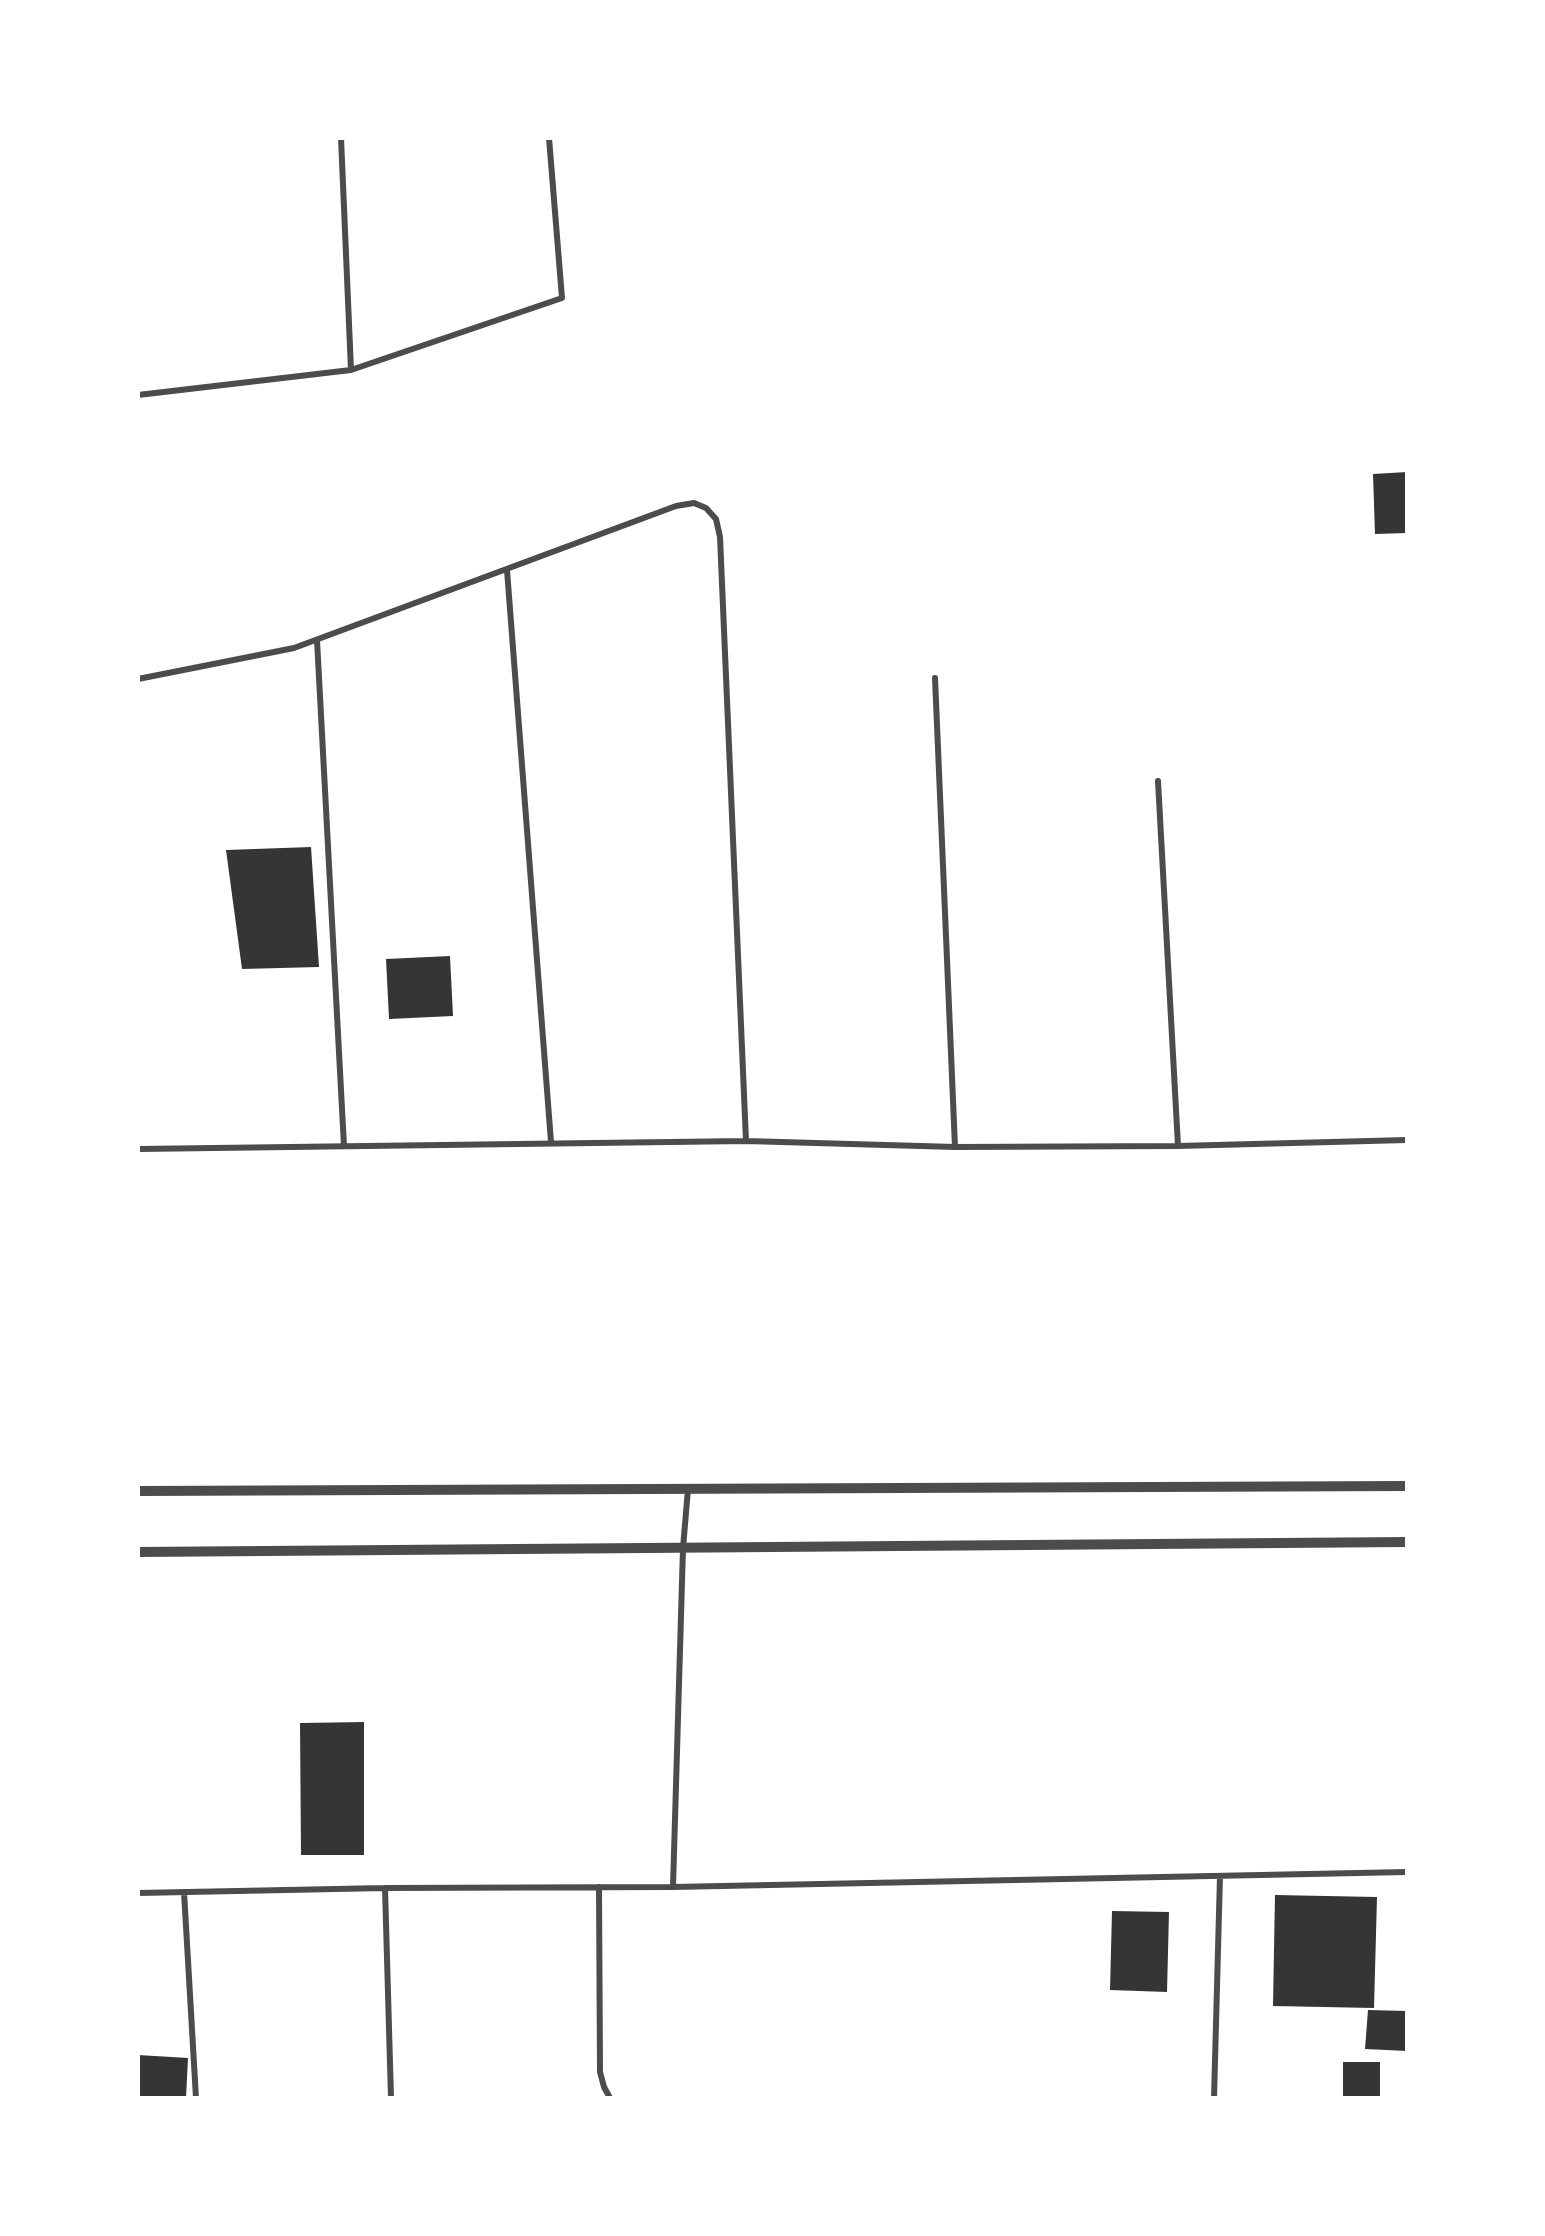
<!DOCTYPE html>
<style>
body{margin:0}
#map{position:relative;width:1545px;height:2236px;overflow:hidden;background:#fff;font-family:Arial,sans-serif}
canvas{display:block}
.frame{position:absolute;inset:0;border:140px solid #fff;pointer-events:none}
</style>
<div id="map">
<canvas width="1545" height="2236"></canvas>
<div class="frame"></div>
</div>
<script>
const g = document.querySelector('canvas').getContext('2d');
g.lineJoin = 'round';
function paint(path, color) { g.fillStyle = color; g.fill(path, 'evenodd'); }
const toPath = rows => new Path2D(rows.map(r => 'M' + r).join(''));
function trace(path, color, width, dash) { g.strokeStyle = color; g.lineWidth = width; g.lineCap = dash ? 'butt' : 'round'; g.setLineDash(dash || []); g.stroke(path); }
paint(toPath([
 [1407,472,1407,533,1375,534,1373,474],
 [311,847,319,967,242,969,226,850],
 [450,956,453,1016,389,1019,386,959],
 [364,1722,364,1855,301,1855,300,1723],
 [1275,1895,1377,1897,1374,2008,1273,2006],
 [1112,1911,1169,1912,1167,1992,1110,1990],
 [1368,2010,1407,2011,1407,2051,1365,2049],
 [138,2055,188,2058,186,2098,138,2098],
 [1343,2062,1380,2062,1380,2098,1343,2098]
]), '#353535');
trace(toPath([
 [341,138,351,370],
 [138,395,351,370,562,298,549,138],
 [507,570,551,1142],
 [317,640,344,1146],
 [935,678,955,1147],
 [138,679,294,648,676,506,694,503,706,508,716,519,720,537,746,1141],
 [1158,781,1178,1146],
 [138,1149,746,1141,955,1147,1178,1146,1407,1140],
 [599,1887,600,2072,604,2087,610,2098],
 [673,1887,683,1548,688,1489],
 [385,1888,391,2098],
 [184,1892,196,2098],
 [138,1893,385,1888,673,1887,1407,1872],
 [1214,2098,1220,1876]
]), '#4c4c4c', 6);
trace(toPath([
 [138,1491,1407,1486],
 [138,1552,1407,1542]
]), '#4c4c4c', 10);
</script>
